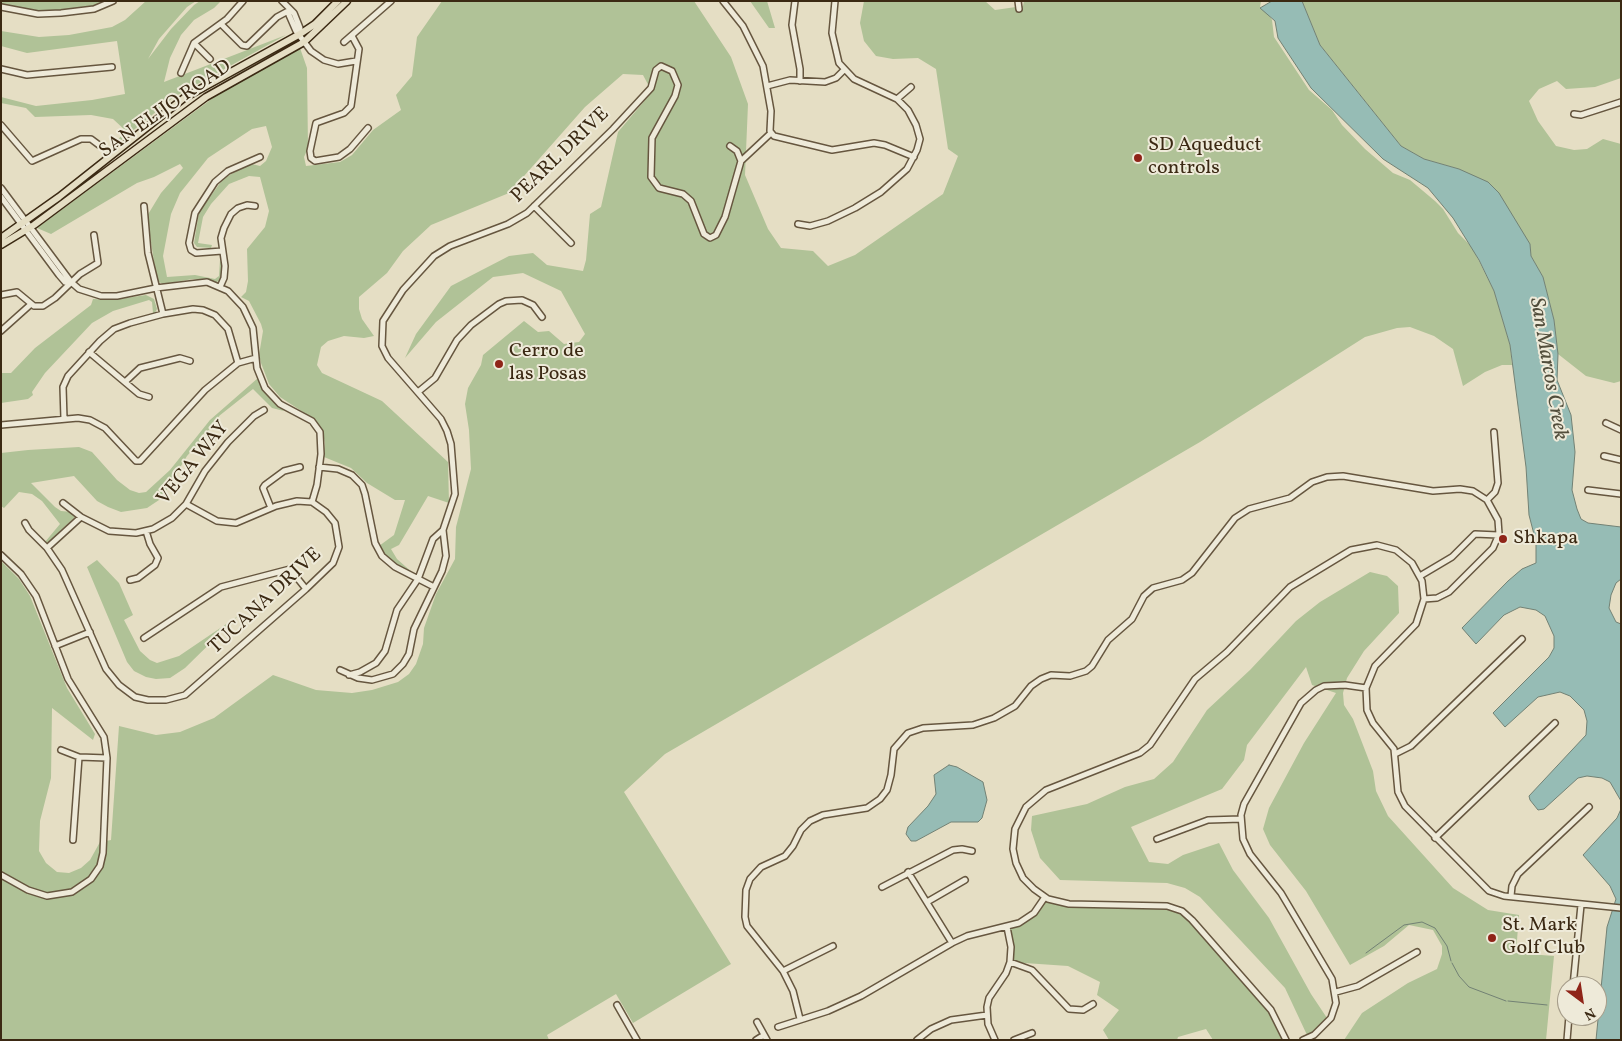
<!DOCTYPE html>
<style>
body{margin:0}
#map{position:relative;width:1622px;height:1041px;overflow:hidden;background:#e5dec4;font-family:Vollkorn,serif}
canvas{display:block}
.frame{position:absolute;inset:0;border:2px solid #3b2913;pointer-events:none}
.north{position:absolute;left:1557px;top:976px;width:50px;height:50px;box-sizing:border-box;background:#eeead9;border:1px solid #a69d8a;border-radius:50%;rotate:149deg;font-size:14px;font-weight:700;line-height:20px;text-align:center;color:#3b2913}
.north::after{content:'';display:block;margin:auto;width:18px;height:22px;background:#8f2418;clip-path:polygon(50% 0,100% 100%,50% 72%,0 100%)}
</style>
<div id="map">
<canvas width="1622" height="1041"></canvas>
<div class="frame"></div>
<div class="north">N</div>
</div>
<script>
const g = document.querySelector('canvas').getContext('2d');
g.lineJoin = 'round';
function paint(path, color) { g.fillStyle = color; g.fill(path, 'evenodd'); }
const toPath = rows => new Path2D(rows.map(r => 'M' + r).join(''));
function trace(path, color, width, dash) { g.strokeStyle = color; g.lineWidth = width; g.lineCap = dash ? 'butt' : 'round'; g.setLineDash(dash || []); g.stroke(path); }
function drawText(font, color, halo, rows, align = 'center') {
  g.font = font + ' Vollkorn,serif'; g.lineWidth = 4; g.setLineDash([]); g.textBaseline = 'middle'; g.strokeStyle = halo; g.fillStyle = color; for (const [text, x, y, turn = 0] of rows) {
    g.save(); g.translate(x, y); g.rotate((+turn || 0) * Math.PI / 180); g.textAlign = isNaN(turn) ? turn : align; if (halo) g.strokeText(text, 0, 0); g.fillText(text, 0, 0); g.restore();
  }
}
paint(toPath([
 [1,1,106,1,91,8,49,12,1,5],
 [146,1,196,1,187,7,159,39,148,59,171,29,194,5,200,1,221,1,214,8,194,20,181,35,170,58,164,82,286,35,174,97,102,156,126,131,113,119,91,115,35,117,26,108,1,103,1,97,36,106,92,100,125,94,117,41,27,53,1,46,1,31,39,37,69,35,112,27,125,20],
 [442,1,694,1,731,57,748,104,745,175,768,229,781,248,813,251,828,266,855,255,943,194,958,156,948,149,936,69,918,58,893,59,876,56,864,41,860,23,864,1,985,1,995,10,1023,6,1024,1,1261,1,1260,8,1266,10,1272,20,1274,37,1309,90,1332,110,1342,125,1365,149,1393,173,1410,180,1435,201,1443,209,1458,233,1472,247,1494,291,1510,345,1512,365,1502,365,1485,372,1463,386,1453,349,1434,336,1410,327,1397,328,1365,337,1200,442,665,754,624,792,731,964,633,1023,616,994,547,1035,549,1040,1,1040,1,561,19,579,30,596,67,688,95,734,93,740,52,708,51,778,40,821,39,851,46,863,57,872,69,873,81,868,90,860,100,842,111,840,119,726,156,735,180,732,214,718,273,675,316,690,352,693,372,690,398,682,409,674,416,664,423,644,424,628,436,594,455,559,456,527,471,469,469,430,465,404,468,388,481,365,483,355,524,321,538,332,549,331,564,344,579,342,585,334,561,291,523,273,493,277,436,322,405,358,416,334,451,286,509,256,533,253,547,265,583,271,586,260,590,214,601,207,618,132,652,92,643,75,623,74,585,107,509,193,431,225,403,251,387,273,359,297,359,309,362,319,374,336,364,338,344,336,328,341,321,347,317,365,322,373,382,401,448,462,449,503,428,496,399,545,391,549,397,559,414,574,387,558,379,546,394,535,405,500,395,500,367,483,351,468,324,457,325,443,322,430,306,414,280,397,269,384,261,363,259,355,263,331,261,324,249,301,241,297,246,292,248,281,247,249,265,227,269,211,260,177,249,176,229,184,211,204,203,217,198,243,212,245,211,248,197,247,194,243,199,212,223,179,240,169,252,164,260,166,266,161,272,147,266,126,252,129,208,158,180,193,171,214,163,256,167,277,195,275,215,279,219,276,220,260,223,268,220,280,217,282,193,279,163,284,157,281,147,216,161,193,183,168,180,164,154,177,137,183,51,234,37,228,217,95,300,48,307,68,308,148,304,157,306,166,340,162,352,155,373,130,401,110,396,95,412,76,417,37],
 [750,1,767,1,775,28,769,28],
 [1302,1,1621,1,1621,78,1595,87,1566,89,1557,81,1539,89,1529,101,1538,121,1556,146,1574,150,1587,149,1603,139,1621,144,1621,381,1614,383,1586,376,1558,354,1554,320,1543,277,1531,256,1530,244,1459,169,1424,159,1401,146,1320,45],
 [146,295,154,299,157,309,155,313,153,313,152,302,149,300,113,311,92,323,45,373,32,392,33,395,28,399,1,403,1,373,11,373,35,348,91,305,93,299,113,300],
 [258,378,268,396,284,411,272,408,253,389,219,416,218,419,210,426,210,429,202,435,202,439,187,456,162,498,147,508,121,512,108,507,97,501,74,476,31,483,55,507,61,511,72,512,74,516,74,518,48,542,45,542,60,524,42,501,32,494,19,492,4,508,1,506,1,453,28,450,79,447,92,452,117,480,130,490,139,493,146,492,170,470,210,420],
 [97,560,119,583,133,615,124,620,140,651,150,660,157,663,179,656,238,616,185,668,170,678,156,679,146,677,134,671,127,662,87,567],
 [1370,572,1387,576,1398,586,1399,613,1364,651,1347,678,1343,693,1344,705,1353,719,1373,771,1376,791,1388,816,1453,888,1488,910,1519,915,1516,953,1554,956,1546,1040,1344,1040,1362,1013,1408,983,1437,969,1442,954,1442,946,1433,930,1409,925,1384,946,1350,965,1306,891,1270,845,1263,829,1269,808,1304,743,1336,693,1312,685,1306,667,1247,745,1244,760,1222,789,1131,827,1149,862,1168,864,1183,855,1219,843,1233,870,1269,918,1311,994,1327,1018,1316,1031,1307,1035,1285,988,1200,897,1185,888,1167,883,1060,880,1040,858,1031,830,1032,816,1087,804,1125,787,1154,779,1173,762,1207,710,1250,670,1296,621,1320,602],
 [1044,897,1060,902,1160,905,1184,913,1263,1000,1286,1040,1213,1040,1206,1029,1178,1037,1177,1040,1109,1040,1103,1030,1119,1010,1097,995,1100,982,1068,966,1010,962,1007,927,1027,918]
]), '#b0c297');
const water = toPath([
 [1272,1,1302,1,1320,45,1401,146,1424,159,1459,169,1488,182,1499,193,1530,244,1531,256,1543,277,1554,320,1558,354,1557,380,1571,415,1575,452,1572,490,1577,509,1581,519,1588,523,1621,527,1621,579,1616,583,1611,595,1609,608,1616,622,1621,624,1621,801,1610,782,1602,778,1587,776,1578,778,1544,809,1538,810,1530,800,1529,796,1586,735,1587,721,1584,710,1570,696,1560,692,1538,697,1505,727,1493,713,1549,657,1554,648,1554,636,1545,616,1536,610,1520,607,1504,615,1476,644,1462,628,1508,581,1522,569,1536,563,1536,542,1529,515,1526,467,1510,345,1494,291,1479,260,1453,218,1428,188,1383,159,1311,88,1278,38,1275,21,1260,8,1272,1],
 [949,765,957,767,983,782,987,800,982,818,978,822,951,822,916,841,911,841,906,834,908,827,928,806,936,794,934,775,949,765],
 [1621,809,1621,1040,1596,1040,1607,927,1616,899,1610,886,1583,855,1617,818,1621,809]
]);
paint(water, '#96bcb5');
trace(water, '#728174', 1);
trace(toPath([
 [1366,953,1404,925,1422,922,1435,928,1447,946,1451,961],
 [1452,963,1459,976,1469,987,1506,1001],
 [1508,1001,1547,1005]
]), '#728174', 1);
const minor = toPath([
 [282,1,294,13,300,28,300,34],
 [723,1,743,26,763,66,771,111,770,131,774,136,832,150,874,143,885,145,914,157],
 [795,1,792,25,800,69,800,81],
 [1018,1,1019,9],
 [1,7,38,14,61,13,94,9,113,1],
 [290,10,289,15,296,31,311,51,324,60,338,64,356,61],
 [221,24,242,45,247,46,277,17,290,10],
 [352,36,359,49,351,106,344,113,316,123,310,151,311,158,315,161,339,157,350,149,368,128],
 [344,42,391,1],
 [194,43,210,59],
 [1,69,27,75,112,67],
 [181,73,194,43,227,19,243,1],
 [767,86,790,80,825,82,836,78,844,70],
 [897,99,911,87],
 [1574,114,1581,115,1621,102],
 [1,125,32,161,81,139,91,139,99,145],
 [730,146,737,151,741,161],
 [1,188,71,282],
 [1,197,59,275,65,282,71,282,79,289,101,296,117,296,156,288,207,282,228,291,243,307,253,328,257,368,265,388,280,404,312,421,320,432,321,454,317,485,312,502],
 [144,206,148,253,163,314],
 [534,206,571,243],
 [798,224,810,226,828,221,855,208,881,192,907,169,917,150,920,139,916,125,908,110,897,99,854,79,839,63,832,33,835,1],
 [222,251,196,253,191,250,189,243,195,213,215,182,228,171,260,157],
 [220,287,224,278,225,266,221,238,224,228,231,214,238,208,247,205,255,206],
 [1,295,17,292,34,306,43,306,55,298,80,274,98,263,94,235],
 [1,331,30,305],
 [89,352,139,394,149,397],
 [125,382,140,368,180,358,190,361],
 [418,392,435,378,457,340,471,325,499,304,506,301,522,300,533,305,542,317],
 [64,419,63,387,68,376,100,341,114,329,130,323,163,314,193,309,203,310,215,315,228,329,238,363],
 [1606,423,1621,430],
 [1,425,78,418,90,420,105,428,136,461,140,461,205,390,238,363,256,358],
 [1604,456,1621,460],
 [319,467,338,469,352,475,362,485,365,494,375,543,382,556,395,567,434,587],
 [1588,490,1621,494],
 [1487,500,1495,492,1498,483,1494,432],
 [63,503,81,517,109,531,136,533,153,529,172,518,186,504,205,471,228,442,254,416,264,410],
 [271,508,263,488,265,485,284,471,300,467],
 [25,523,29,530,47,548,62,570,106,669,119,685,135,697,148,700,166,700,185,695,306,589,333,563,339,547,335,523,326,512,312,502,297,501,276,506,236,523,217,521,186,504],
 [47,548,81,517],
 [1,555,21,574,36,596,68,679,104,737,107,758,103,853,100,866,91,879,72,892,47,896,28,890,1,875],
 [1420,576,1452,557,1475,534,1498,535],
 [130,580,138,578,155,565,158,558,150,544,146,531],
 [144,638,221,587,290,569,306,589],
 [55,646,90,632],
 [340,670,358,678,372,680,393,674,403,664,409,654,414,629,442,571,446,556,443,530],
 [349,675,360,672,376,663,385,651,397,610,418,579,433,539,443,530,455,494,451,444,447,431,441,419,388,358,382,346,383,321,403,290,434,256,450,246,508,224,527,213,613,129,651,88,656,70,661,66,672,71,678,85,675,96,652,138,651,177,659,188,683,194,691,201,704,234,710,238,716,235,725,217,741,161,771,133],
 [61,750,79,757,107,758],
 [1395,754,1411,746,1522,639],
 [1435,838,1555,723],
 [1157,839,1208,820,1241,819],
 [73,840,79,757],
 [908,872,952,943],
 [882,887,953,850,962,849,972,851],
 [1511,896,1512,886,1518,874,1589,807],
 [927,902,965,880],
 [1010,962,1032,970,1069,1009,1083,1010,1093,1004],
 [783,971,833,946],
 [1573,986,1581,905],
 [1336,992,1358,986,1417,952],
 [617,1005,637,1040],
 [800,1019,793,991,783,971,747,926,745,917,746,890,750,879,761,867,785,856,793,846,801,830,810,821,823,815,867,808,880,799,887,790,891,775,894,749,908,733,923,728,973,725,994,718,1015,706,1031,686,1041,679,1051,675,1070,676,1086,671,1092,666,1108,640,1132,619,1144,596,1153,588,1182,580,1192,573,1235,518,1249,509,1290,498,1312,482,1327,477,1343,476,1433,491,1460,489,1473,491,1487,500,1498,520,1499,534,1493,548,1449,592,1437,598,1424,599],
 [757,1022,767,1040],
 [778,1027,828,1011,861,996,952,943,967,936,1019,923,1034,913,1045,897],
 [756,1040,764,1035],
 [917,1040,931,1029,951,1020,987,1015],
 [995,1040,988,1024,987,1007,989,998,1006,973,1010,962,1011,947,1007,927],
 [1014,1040,1032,1033],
 [1286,1040,1271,1010,1192,920,1182,911,1167,906,1069,904,1048,899,1034,889,1023,878,1016,863,1013,849,1015,829,1026,807,1046,790,1140,753,1150,745,1195,679,1227,652,1290,587,1351,550,1377,545,1396,550,1412,563,1422,581,1424,599,1416,624,1375,666,1366,688,1367,710,1373,723,1394,749,1398,792,1405,806,1489,891,1504,896,1621,908],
 [1303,1040,1314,1035,1331,1018,1336,1003,1332,979,1281,893,1250,854,1243,839,1241,815,1244,804,1301,703,1316,690,1324,686,1345,685,1366,688],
 [1567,1040,1569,1016]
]);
const major = toPath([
 [1,238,59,197,184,98,300,34,315,24,338,1],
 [1,245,34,225,206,97,304,42,347,1]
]);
trace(minor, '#66563f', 8);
trace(major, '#3b2913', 9);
trace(minor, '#eeead9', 5);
trace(major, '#e5dec4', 6);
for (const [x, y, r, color] of [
 [1138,158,5,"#8f2418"],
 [499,364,5,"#8f2418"],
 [1503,539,5,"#8f2418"],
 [1492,938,5,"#8f2418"]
]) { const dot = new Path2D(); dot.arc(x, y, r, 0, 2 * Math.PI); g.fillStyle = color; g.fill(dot); trace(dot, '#eeead9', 2); }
drawText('20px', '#3b2913', '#eeead9', [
 ["SAN ELIJO ROAD",166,110,-35],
 ["PEARL DRIVE",561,156,-44],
 ["VEGA WAY",194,464,-51],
 ["TUCANA DRIVE",266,602,-43]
]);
drawText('20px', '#3b2913', '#eeead9', [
 ["SD Aqueduct",1148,146],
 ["controls",1148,169],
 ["Cerro de",509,352],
 ["las Posas",509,375],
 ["Shkapa",1513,539],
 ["St. Mark",1502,926],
 ["Golf Club",1502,949]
], 'left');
drawText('italic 21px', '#524e3c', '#eeead9', [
 ["San Marcos Creek",1547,369,80]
]);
</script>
